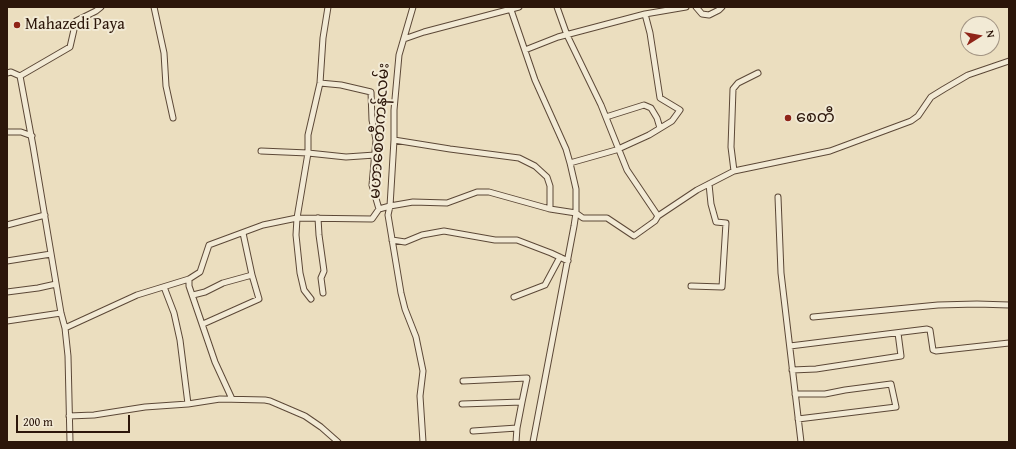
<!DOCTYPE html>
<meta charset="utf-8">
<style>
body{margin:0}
#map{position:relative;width:1016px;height:449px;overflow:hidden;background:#ebdebf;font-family:"Gentium Book Plus",serif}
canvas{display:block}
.frame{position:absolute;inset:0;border:8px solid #2c160a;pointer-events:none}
.north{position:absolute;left:960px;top:16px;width:40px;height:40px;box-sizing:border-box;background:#f2ead5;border:1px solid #a39584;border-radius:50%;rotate:79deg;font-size:11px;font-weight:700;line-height:16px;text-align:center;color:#2c160a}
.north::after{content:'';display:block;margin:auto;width:14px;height:18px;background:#8f2418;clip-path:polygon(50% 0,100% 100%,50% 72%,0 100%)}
.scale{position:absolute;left:16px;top:415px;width:114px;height:18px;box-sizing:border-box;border:2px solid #2c160a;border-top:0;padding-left:5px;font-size:12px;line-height:14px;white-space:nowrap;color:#2c160a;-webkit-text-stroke:3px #f2ead5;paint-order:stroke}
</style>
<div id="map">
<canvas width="1016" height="449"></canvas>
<div class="frame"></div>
<div class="north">N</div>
<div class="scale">200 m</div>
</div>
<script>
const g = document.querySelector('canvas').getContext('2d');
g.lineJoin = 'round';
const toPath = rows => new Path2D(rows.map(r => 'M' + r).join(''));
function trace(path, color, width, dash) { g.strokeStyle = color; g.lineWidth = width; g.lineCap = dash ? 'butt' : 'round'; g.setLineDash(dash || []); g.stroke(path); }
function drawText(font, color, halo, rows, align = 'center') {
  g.font = font + ' "Gentium Book Plus","Noto Sans Myanmar",serif'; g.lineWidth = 4; g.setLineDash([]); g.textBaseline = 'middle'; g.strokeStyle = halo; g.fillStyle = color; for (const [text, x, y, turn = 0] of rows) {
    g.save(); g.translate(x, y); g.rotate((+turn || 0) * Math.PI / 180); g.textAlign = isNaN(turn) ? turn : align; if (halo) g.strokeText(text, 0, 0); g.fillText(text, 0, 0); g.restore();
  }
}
trace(toPath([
 [1007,7,1009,8]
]), '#6f7974', 1);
const minor = toPath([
 [154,7,164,53,166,86,173,118],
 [510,7,535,80,566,149,570,163,576,189,576,213,574,226,533,442],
 [557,7,567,35,601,105,627,170,658,216,697,190,734,171,830,151,911,121,918,116,931,97,944,89,968,75,1009,61],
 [696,7,702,14,709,15,719,10,722,7],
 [404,39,424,32,519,7],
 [525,50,558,37,645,14,686,7],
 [7,73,11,72,20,76],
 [20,76,33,146,61,313,65,328,68,356,70,442],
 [20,76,70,47,76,21,96,11,101,7],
 [320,83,341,85,371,92,372,120,376,140,372,185,379,209],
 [606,117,644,105,651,108,657,118,660,128],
 [7,132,21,132,32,136],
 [394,140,450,149,519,158,535,166,547,177,550,186,550,209],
 [261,151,308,153,346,157,375,155],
 [570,163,616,150,649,135,672,121,680,110,660,98,650,33,645,14],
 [734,171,731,147,733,89,738,83,758,73],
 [778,197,781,273,801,442],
 [318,218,319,235,324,271,321,278,323,293],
 [7,225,45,215],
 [392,240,405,242,422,235,444,231,495,240,517,240,551,253,568,261],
 [7,261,51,254],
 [189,279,189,286,215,362,232,399],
 [691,286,722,287,726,223,716,222,711,204,709,184],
 [164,287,174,313,180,340,188,404],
 [7,292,38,288,56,284],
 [193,295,205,292,223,283,252,275],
 [514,297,545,285,560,257],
 [311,299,304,290,300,273,296,235,297,218,308,153,308,135,320,83,323,38,328,7],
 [813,317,938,305,977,304,1009,305],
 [7,321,61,313],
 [203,324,259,299,252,275,243,233],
 [65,328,137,295,189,279,200,272,209,245,263,225,297,218,372,219,379,209,390,206,394,140,394,110,399,55,413,7],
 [790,346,927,329,930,330,933,350,936,351,1009,343],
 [792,370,816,369,901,356,898,333],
 [463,381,527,378,522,402],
 [795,394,825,394,845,390,891,384,896,407,798,419],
 [462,404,522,402,517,428],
 [69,416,94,415,145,407,188,404,220,399,265,400,270,401,305,416,321,427,338,442],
 [473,431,517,428,516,442],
 [423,442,420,396,423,371,416,337,405,309,401,293,388,215,390,206,413,202,447,203,477,192,489,192,550,209,576,213,583,218,607,218,634,236,655,221,658,216]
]);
trace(minor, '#5c4837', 7);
trace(minor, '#f2ead5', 5);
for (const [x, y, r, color] of [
 [17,25,4,"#8f2418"],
 [788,118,4,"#8f2418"]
]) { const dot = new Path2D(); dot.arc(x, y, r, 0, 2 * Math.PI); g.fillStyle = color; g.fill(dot); trace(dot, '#f2ead5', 1.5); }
drawText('16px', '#2c160a', '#f2ead5', [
 ["Mahazedi Paya",25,25],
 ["စေတီ",796,118]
], 'left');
drawText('16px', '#2c160a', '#f2ead5', [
 ["မဟာစေတီကန်လမ်း",380,131,-86]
]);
</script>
